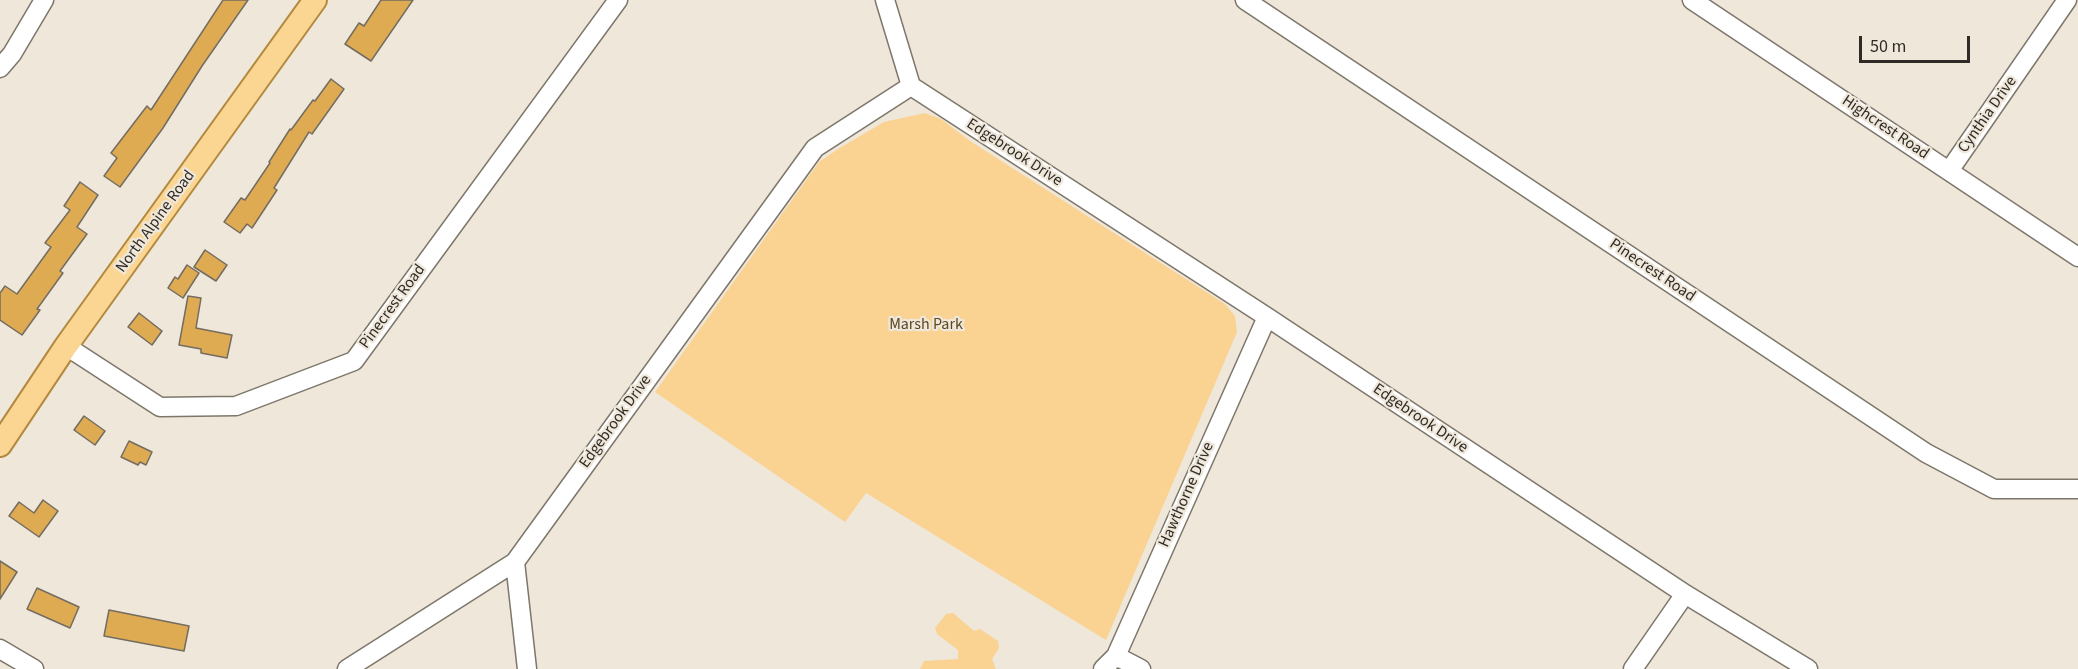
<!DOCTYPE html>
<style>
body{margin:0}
#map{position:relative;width:2078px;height:669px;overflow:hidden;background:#efe7da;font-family:"Source Sans 3",sans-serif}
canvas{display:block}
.scale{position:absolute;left:1859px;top:36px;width:111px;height:27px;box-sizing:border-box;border:3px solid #2f2c27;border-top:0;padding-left:8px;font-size:18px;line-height:21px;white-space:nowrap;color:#2f2c27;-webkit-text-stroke:4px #efe7da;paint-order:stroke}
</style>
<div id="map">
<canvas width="2078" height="669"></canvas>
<div class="scale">50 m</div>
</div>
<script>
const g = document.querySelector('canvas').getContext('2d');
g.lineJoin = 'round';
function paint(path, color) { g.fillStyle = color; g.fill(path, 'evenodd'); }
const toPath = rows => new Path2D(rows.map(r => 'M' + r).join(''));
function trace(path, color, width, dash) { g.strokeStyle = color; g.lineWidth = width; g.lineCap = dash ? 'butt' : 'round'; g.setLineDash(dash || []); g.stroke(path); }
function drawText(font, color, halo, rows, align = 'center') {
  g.font = font + ' "Source Sans 3",sans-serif'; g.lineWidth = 4.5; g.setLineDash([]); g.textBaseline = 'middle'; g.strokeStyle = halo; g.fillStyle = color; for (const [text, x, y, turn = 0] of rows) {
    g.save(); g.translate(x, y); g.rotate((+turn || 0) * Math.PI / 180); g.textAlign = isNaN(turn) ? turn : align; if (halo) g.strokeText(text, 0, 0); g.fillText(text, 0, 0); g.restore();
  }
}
paint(toPath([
 [925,113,941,119,970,141,1225,304,1235,316,1237,332,1106,640,866,493,845,522,655,392,819,162,838,149,884,122],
 [953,613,974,631,980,629,998,641,999,648,992,659,996,669,920,669,924,661,958,659,958,650,937,634,935,628,946,614]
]), '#fad291');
const building = toPath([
 [223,0,248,0,202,66,163,128,120,187,104,176,117,158,111,153,147,106,151,110,223,0],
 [381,0,413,0,371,61,345,44,359,23,364,26,381,0],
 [331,79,344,89,312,134,309,132,274,188,277,190,252,228,247,224,240,233,224,222,241,198,245,200,270,163,269,162,290,129,291,130,313,100,315,101,331,79],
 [80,182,98,195,77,227,87,234,60,271,63,273,37,309,40,310,22,335,0,320,0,293,5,286,17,294,51,247,45,243,70,210,64,206,80,182],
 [205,250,227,265,216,281,194,267,205,250],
 [187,265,199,273,183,298,168,288,175,277,178,279,187,265],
 [188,296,201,298,196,328,232,335,227,358,201,353,201,349,179,345,188,296],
 [139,313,162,331,152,345,128,327,139,313],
 [84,416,105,431,95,445,74,430,84,416],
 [129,441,152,452,146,465,140,462,138,465,121,457,129,441],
 [43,500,58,511,39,537,9,516,19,502,34,513,43,500],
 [0,561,17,572,0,599,0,561],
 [37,588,79,607,70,628,27,609,37,588],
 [109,610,189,626,184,651,104,636,109,610]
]);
paint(building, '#dfab52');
trace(building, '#736c61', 1.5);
const minor = toPath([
 [885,0,911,86],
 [1245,0,1926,453,1994,489,2078,489],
 [1692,0,2078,257],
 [0,68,12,54,44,0],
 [911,86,1267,317,1685,594,1808,669],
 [1949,171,2067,0],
 [66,346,160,407,236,406,354,361,618,0],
 [515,562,527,669],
 [0,649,34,669],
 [1116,656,1141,669],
 [347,669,515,562,815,148,911,86],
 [1103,669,1116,656,1267,317],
 [1633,669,1685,594]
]);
const major = toPath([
 [0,445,66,346,315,0]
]);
trace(minor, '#7d766a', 21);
trace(major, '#b2893e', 26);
trace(minor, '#fff', 18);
trace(major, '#fbd692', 22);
drawText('16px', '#2f2c27', '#efe7da', [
 ["Cynthia Drive",1988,115,-55],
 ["Highcrest Road",1885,128,34],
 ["Edgebrook Drive",1014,153,33],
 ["North Alpine Road",156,222,-54],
 ["Pinecrest Road",1652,271,34],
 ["Pinecrest Road",393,307,-54],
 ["Edgebrook Drive",1420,419,34],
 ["Edgebrook Drive",616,422,-54],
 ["Hawthorne Drive",1187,495,-66]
]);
drawText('16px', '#5c4621', '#efe7da', [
 ["Marsh Park",926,325]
]);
</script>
